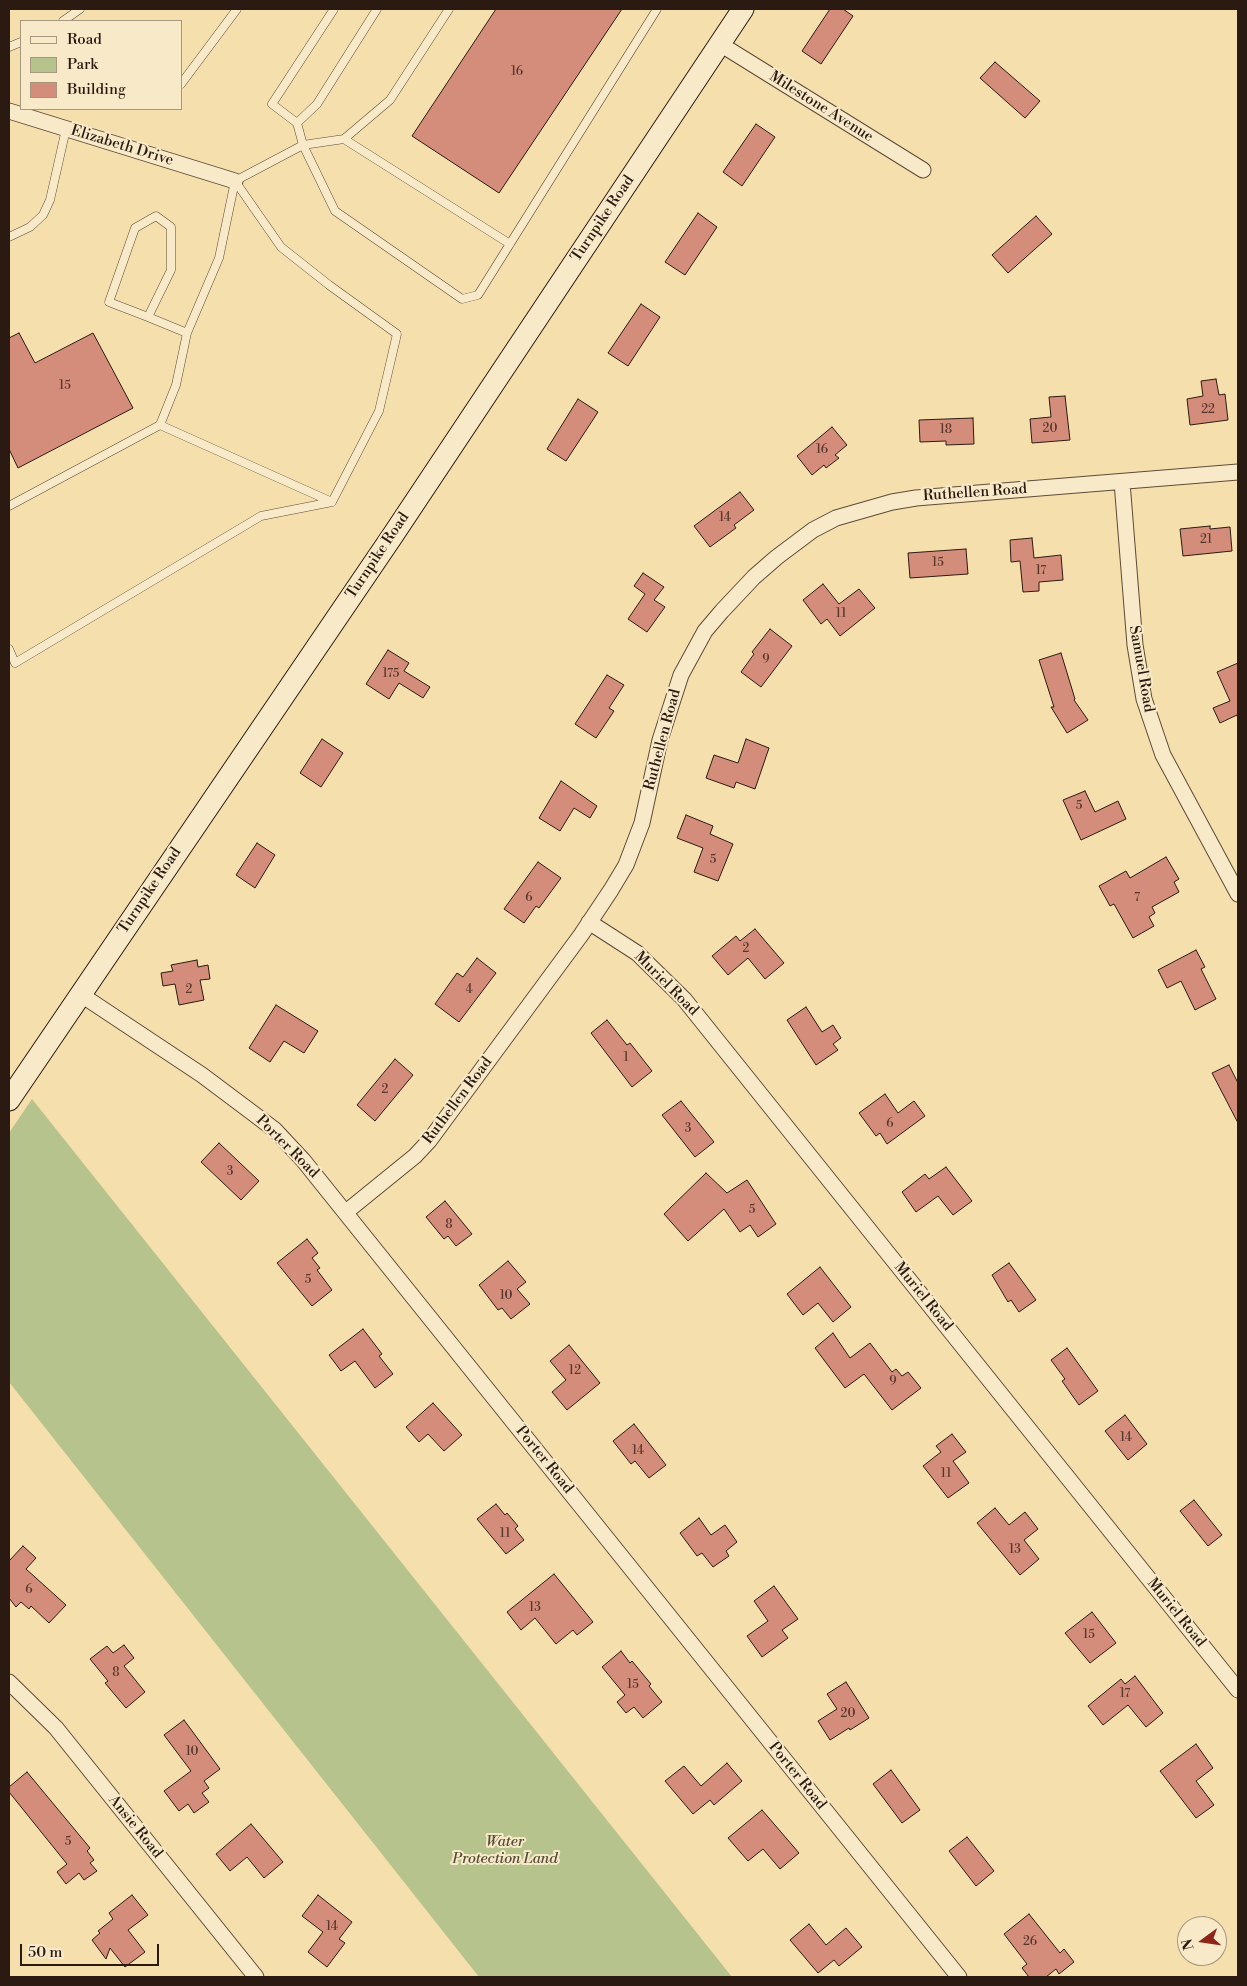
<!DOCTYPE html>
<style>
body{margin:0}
#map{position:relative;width:1247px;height:1986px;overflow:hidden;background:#f5dfac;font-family:"Libre Bodoni",serif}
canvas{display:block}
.frame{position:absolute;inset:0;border:10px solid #2b1a11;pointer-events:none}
.legend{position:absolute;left:20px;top:20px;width:162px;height:90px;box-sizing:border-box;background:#f8eac9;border:1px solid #a6977f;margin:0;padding:6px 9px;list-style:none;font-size:15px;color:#2b1a11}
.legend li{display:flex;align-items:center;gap:10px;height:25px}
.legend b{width:25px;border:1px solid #a6977f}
.north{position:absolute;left:1177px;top:1916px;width:50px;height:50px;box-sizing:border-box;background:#f8eac9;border:1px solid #a6977f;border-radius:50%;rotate:256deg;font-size:14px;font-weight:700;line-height:20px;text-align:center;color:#2b1a11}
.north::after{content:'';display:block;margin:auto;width:18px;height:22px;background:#8f2418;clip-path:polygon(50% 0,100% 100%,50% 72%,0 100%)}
.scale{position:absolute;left:20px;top:1944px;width:139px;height:22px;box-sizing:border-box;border:2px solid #2b1a11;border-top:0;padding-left:6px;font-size:15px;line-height:18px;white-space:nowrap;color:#2b1a11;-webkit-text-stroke:4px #f8eac9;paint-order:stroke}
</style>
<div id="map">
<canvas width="1247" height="1986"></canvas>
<div class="frame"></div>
<ul class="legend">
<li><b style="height:6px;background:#f8eac9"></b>Road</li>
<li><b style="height:14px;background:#b6c38d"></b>Park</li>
<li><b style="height:14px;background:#d58d7b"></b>Building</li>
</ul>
<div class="north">N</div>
<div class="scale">50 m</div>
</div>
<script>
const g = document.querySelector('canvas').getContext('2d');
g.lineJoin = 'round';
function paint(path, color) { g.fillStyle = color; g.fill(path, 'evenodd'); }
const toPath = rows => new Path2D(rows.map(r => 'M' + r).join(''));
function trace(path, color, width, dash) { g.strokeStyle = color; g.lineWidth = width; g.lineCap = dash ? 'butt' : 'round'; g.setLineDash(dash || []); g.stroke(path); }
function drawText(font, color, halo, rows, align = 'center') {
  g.font = font + ' "Libre Bodoni",serif'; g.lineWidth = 4; g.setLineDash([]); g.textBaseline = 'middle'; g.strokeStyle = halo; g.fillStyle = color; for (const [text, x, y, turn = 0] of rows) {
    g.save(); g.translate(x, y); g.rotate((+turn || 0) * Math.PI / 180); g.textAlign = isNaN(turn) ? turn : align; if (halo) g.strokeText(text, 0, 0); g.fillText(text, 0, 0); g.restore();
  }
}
paint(toPath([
 [32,1099,732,1977,479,1977,9,1382,9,1133]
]), '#b6c38d');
const building = toPath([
 [496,9,622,9,499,193,412,136,496,9],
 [830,9,843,9,853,16,821,64,802,51,830,9],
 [995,62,1040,101,1025,118,980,78,995,62],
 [756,124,775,137,742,186,723,172,756,124],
 [698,213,717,227,685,275,665,262,698,213],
 [1036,216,1052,234,1008,273,992,255,1036,216],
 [641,304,660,317,628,366,608,353,641,304],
 [19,333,35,363,93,333,133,408,18,468,9,449,9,338,19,333],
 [1216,379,1219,395,1225,394,1228,420,1190,425,1187,399,1203,396,1201,381,1216,379],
 [1065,396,1070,440,1032,443,1030,419,1051,417,1049,397,1065,396],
 [578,399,598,412,566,461,547,449,578,399],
 [973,418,974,444,946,445,946,441,920,442,919,420,973,418],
 [832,427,847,445,835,455,839,458,826,468,824,465,812,475,797,456,832,427],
 [740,492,754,510,734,525,736,528,710,547,694,526,740,492],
 [1210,526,1210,529,1230,527,1232,551,1183,556,1180,529,1210,526],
 [1032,538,1034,558,1061,555,1063,580,1039,582,1039,591,1023,592,1020,561,1011,562,1010,540,1032,538],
 [966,549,968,574,910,578,908,553,966,549],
 [643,573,664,587,654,600,665,607,647,632,628,619,645,594,634,586,643,573],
 [823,584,839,604,859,589,875,608,840,636,827,619,821,624,803,600,823,584],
 [770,629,792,646,761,687,741,672,754,654,752,652,770,629],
 [388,650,409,663,404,671,430,687,423,698,399,683,389,699,366,684,388,650],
 [1061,653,1075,699,1074,700,1088,720,1067,733,1051,707,1054,707,1039,660,1061,653],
 [1238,663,1238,719,1237,715,1220,723,1213,708,1230,701,1217,672,1238,663],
 [607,675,624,685,609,708,614,711,596,738,575,724,607,675],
 [322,739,343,753,321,787,300,773,322,739],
 [746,739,769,748,755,789,736,782,734,788,706,778,714,755,738,763,746,739],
 [561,781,597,806,590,818,574,808,560,831,539,818,561,781],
 [1085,791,1095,812,1118,801,1126,819,1081,840,1063,800,1085,791],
 [686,815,713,826,710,834,733,844,718,881,694,872,703,848,677,838,686,815],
 [257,843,275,855,255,888,236,875,257,843],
 [1166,857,1179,879,1174,882,1179,892,1152,907,1155,913,1149,917,1154,926,1133,938,1114,904,1110,906,1099,886,1126,871,1130,878,1166,857],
 [538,862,561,878,539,908,536,906,524,923,504,909,538,862],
 [755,929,784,963,765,979,748,958,728,975,712,956,736,936,740,941,755,929],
 [1196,950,1205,967,1201,969,1216,999,1195,1010,1181,981,1167,988,1158,970,1196,950],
 [477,958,496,973,459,1022,435,1004,457,973,463,977,477,958],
 [197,960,198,967,208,965,210,979,200,980,204,1000,179,1005,175,984,163,986,161,973,173,971,171,965,197,960],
 [276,1005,318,1031,304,1053,284,1041,270,1062,249,1048,276,1005],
 [806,1007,822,1032,833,1025,841,1038,833,1044,838,1050,816,1065,787,1020,806,1007],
 [607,1020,627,1045,630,1043,652,1071,632,1087,591,1033,607,1020],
 [395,1059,413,1075,375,1121,357,1105,395,1059],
 [1229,1065,1238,1083,1238,1123,1212,1073,1229,1065],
 [885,1094,898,1113,914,1101,925,1116,887,1144,880,1133,876,1136,859,1113,885,1094],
 [681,1101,714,1142,695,1157,662,1115,681,1101],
 [219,1143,259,1181,241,1200,201,1162,219,1143],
 [946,1167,972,1201,953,1215,938,1196,916,1212,902,1192,925,1174,929,1179,946,1167],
 [706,1173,727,1193,747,1180,776,1224,758,1237,750,1225,740,1232,724,1209,688,1241,664,1214,706,1173],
 [445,1201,472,1234,456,1246,448,1236,444,1239,426,1217,445,1201],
 [307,1239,318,1253,312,1258,320,1268,317,1270,332,1290,312,1306,277,1263,307,1239],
 [508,1261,526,1282,517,1289,530,1304,511,1319,502,1308,498,1310,479,1285,508,1261],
 [1009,1263,1036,1300,1019,1312,1011,1300,1008,1302,992,1275,1009,1263],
 [820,1267,851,1307,833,1322,818,1303,803,1315,787,1294,820,1267],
 [363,1329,382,1354,379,1356,393,1374,375,1388,355,1361,341,1371,329,1355,363,1329],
 [833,1333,850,1358,870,1343,892,1372,896,1369,902,1376,908,1372,921,1388,892,1410,864,1374,845,1388,815,1348,833,1333],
 [569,1345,600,1383,567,1410,552,1392,566,1380,550,1361,569,1345],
 [1067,1348,1098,1391,1079,1405,1062,1381,1065,1379,1051,1360,1067,1348],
 [433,1403,462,1435,444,1451,428,1434,419,1442,406,1427,433,1403],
 [1125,1415,1147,1444,1128,1460,1105,1431,1125,1415],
 [634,1424,666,1465,649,1478,635,1461,631,1464,613,1441,634,1424],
 [952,1434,966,1452,953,1461,969,1483,948,1498,923,1466,941,1452,936,1446,952,1434],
 [1194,1500,1222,1535,1208,1546,1180,1511,1194,1500],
 [496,1504,505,1515,507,1513,518,1526,515,1529,524,1540,506,1554,477,1519,496,1504],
 [995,1508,1009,1525,1025,1512,1038,1529,1024,1540,1039,1559,1020,1575,977,1523,995,1508],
 [699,1518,711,1535,725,1525,737,1542,726,1551,729,1556,713,1567,702,1553,697,1556,680,1533,699,1518],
 [23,1546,36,1558,26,1569,66,1605,49,1623,31,1606,29,1609,21,1602,16,1607,9,1598,9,1561,23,1546],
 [554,1574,593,1622,577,1635,573,1630,556,1644,535,1618,521,1630,507,1612,554,1574],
 [774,1586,798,1619,782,1630,788,1638,762,1657,747,1636,768,1621,754,1601,774,1586],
 [1092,1612,1116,1643,1090,1663,1065,1633,1092,1612],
 [124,1645,134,1658,124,1666,145,1692,126,1708,105,1683,108,1681,90,1659,107,1646,113,1653,124,1645],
 [621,1651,630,1663,632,1661,651,1684,649,1686,662,1702,643,1718,634,1707,626,1713,617,1702,625,1695,602,1667,621,1651],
 [1135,1676,1163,1713,1146,1727,1128,1705,1103,1725,1088,1706,1121,1679,1125,1684,1135,1676],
 [846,1682,869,1718,850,1730,849,1728,830,1740,818,1721,837,1709,827,1694,846,1682],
 [184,1720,220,1769,204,1781,209,1788,202,1793,209,1802,194,1813,188,1804,179,1811,164,1791,191,1771,164,1735,184,1720],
 [1196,1744,1213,1768,1196,1781,1214,1805,1196,1818,1160,1771,1196,1744],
 [727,1763,742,1781,714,1805,710,1800,693,1814,665,1781,684,1766,701,1786,727,1763],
 [891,1770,920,1810,902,1823,873,1784,891,1770],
 [27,1772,90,1848,87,1851,94,1860,90,1863,97,1871,84,1880,79,1873,66,1884,57,1872,67,1864,9,1792,9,1787,27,1772],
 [762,1810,799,1853,780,1869,763,1849,748,1861,728,1838,762,1810],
 [251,1824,283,1862,264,1878,247,1857,230,1871,216,1854,251,1824],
 [967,1837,994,1871,976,1886,949,1851,967,1837],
 [132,1895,148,1915,128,1930,145,1952,125,1967,110,1948,106,1959,92,1940,100,1933,98,1931,113,1919,109,1913,132,1895],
 [318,1895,352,1922,339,1939,345,1943,327,1967,308,1952,323,1932,302,1916,318,1895],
 [1029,1914,1060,1953,1064,1949,1074,1962,1059,1974,1056,1969,1046,1977,1029,1977,1022,1968,1027,1964,1004,1934,1029,1914],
 [809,1924,826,1945,846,1928,862,1947,839,1966,834,1960,818,1973,790,1940,809,1924]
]);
paint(building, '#d58d7b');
trace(building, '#2b1a11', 1);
const lane = toPath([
 [334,9,272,104,297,123,303,145,335,211,462,299,478,295,657,9],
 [63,21,80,9],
 [9,47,21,42],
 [181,84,237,9],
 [297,123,317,104,377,9],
 [344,139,390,100,449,9],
 [9,237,30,227,43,215,50,200,66,129],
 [148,317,171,270,171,227,156,216,135,228,109,302,148,317,187,333,219,258,235,181,303,145,344,139,510,244],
 [160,425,332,502],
 [9,506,160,425,176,385,187,333],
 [9,649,15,663,261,516,332,502,379,411,397,334,329,285,281,247,235,181]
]);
const street = toPath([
 [720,44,923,170],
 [9,111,235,181],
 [1122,482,1135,645,1144,699,1163,755,1238,894],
 [589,922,637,953,684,999,1238,1690],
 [80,994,202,1075,254,1114,275,1130,303,1160,959,1977],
 [346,1212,415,1156,429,1141,581,935,611,890,626,865,642,823,660,740,681,675,705,631,722,611,754,577,777,557,813,530,836,518,892,502,916,498,1238,472],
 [9,1682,56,1728,256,1977]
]);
const secondary = toPath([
 [9,1100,391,538,743,9]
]);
trace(lane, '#5e4b38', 9);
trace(street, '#5e4b38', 17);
trace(secondary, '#2b1a11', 23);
trace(lane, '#f8eac9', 8);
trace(street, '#f8eac9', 15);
trace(secondary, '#f8eac9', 21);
drawText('12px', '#56372c', null, [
 ["16",517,72],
 ["15",65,386],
 ["22",1208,410],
 ["20",1050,429],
 ["18",946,430],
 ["16",822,450],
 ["14",725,518],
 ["21",1206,540],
 ["15",938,563],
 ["17",1041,571],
 ["11",841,614],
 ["9",766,660],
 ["175",391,674],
 ["5",1079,806],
 ["5",713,860],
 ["6",529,898],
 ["7",1137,898],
 ["2",746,949],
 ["2",189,990],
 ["4",469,990],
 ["1",626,1058],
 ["2",385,1090],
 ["6",890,1124],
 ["3",688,1129],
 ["3",230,1172],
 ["5",752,1210],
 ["8",449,1225],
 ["5",308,1280],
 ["10",506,1296],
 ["12",575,1371],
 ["9",893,1382],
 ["14",1126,1438],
 ["14",638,1451],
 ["11",946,1474],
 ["11",505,1534],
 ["13",1015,1550],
 ["6",29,1590],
 ["13",535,1608],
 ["15",1089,1635],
 ["8",116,1673],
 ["15",633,1685],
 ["17",1125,1694],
 ["20",848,1714],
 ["10",192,1752],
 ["5",68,1842],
 ["14",332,1927],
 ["26",1030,1942]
]);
drawText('15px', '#2b1a11', '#f8eac9', [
 ["Milestone Avenue",821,107,32],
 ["Elizabeth Drive",122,146,17],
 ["Turnpike Road",603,219,-56],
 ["Ruthellen Road",975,493,-4],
 ["Turnpike Road",378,556,-56],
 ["Samuel Road",1141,669,80],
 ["Ruthellen Road",663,740,-75],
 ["Turnpike Road",150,891,-56],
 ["Muriel Road",666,984,45],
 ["Ruthellen Road",458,1101,-53],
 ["Porter Road",287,1147,45],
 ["Muriel Road",923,1297,51],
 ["Porter Road",544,1460,51],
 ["Muriel Road",1176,1613,51],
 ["Porter Road",797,1776,51],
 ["Ansie Road",135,1827,51]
]);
drawText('italic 15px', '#554d36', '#f8eac9', [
 ["Water",505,1842],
 ["Protection Land",505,1859]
]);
</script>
